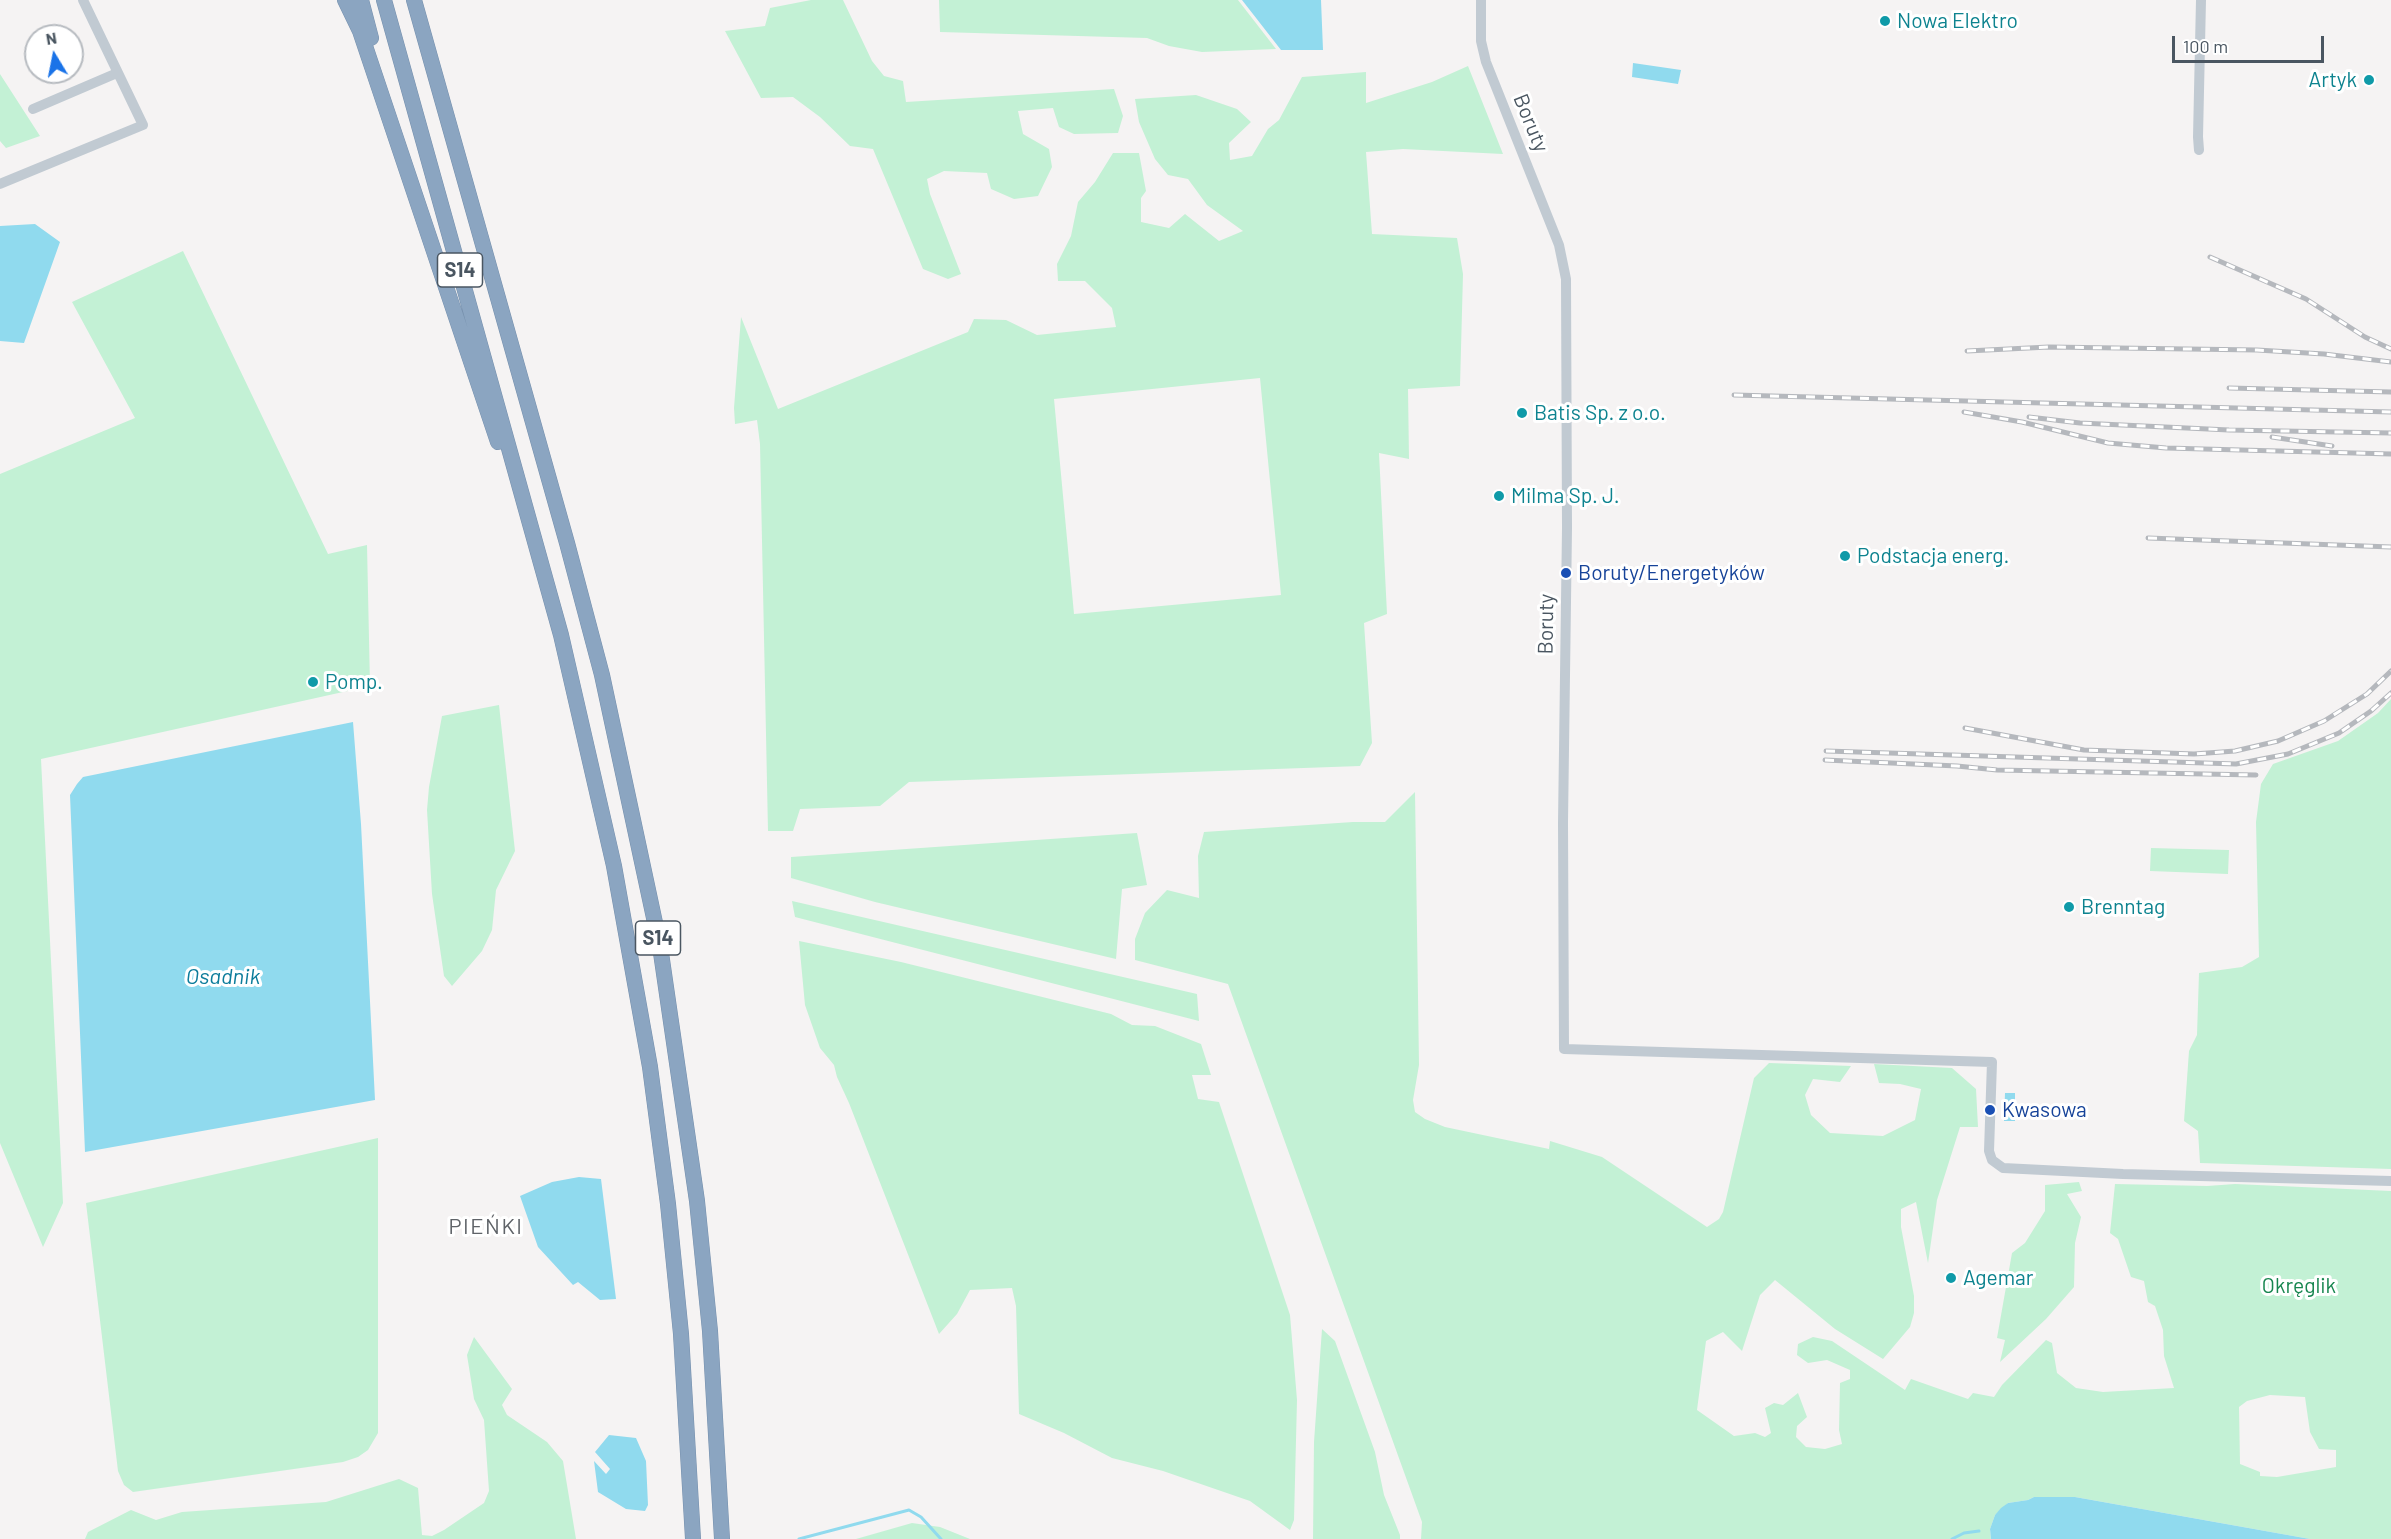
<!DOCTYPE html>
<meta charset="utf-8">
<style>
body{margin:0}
#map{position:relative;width:2391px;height:1539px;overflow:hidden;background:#f5f3f3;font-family:Barlow,sans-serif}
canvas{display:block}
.north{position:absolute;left:24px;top:24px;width:60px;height:60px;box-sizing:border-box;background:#fff;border:2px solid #b7bbc0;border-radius:50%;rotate:350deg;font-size:16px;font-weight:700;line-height:24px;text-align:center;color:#4a5661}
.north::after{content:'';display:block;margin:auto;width:21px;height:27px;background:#1a73e8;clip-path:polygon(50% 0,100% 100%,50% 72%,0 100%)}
.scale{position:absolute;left:2172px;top:36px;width:152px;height:27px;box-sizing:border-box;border:3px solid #4a5661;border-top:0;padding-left:8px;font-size:18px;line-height:21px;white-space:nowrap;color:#4a5661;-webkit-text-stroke:4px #fff;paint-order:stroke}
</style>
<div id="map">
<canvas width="2391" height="1539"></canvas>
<div class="north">N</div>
<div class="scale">100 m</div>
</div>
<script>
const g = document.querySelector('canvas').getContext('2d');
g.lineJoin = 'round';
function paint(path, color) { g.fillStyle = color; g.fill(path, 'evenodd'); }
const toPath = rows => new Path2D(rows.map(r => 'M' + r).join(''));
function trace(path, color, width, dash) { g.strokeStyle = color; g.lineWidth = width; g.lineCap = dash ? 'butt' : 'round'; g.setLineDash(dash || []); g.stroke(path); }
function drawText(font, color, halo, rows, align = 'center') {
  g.font = font + ' Barlow,sans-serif'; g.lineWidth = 6; g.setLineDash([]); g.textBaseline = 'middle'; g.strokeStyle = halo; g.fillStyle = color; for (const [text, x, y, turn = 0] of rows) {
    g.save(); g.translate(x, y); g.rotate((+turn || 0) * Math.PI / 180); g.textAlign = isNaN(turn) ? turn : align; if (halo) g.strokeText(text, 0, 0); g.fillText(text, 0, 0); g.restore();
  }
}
paint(toPath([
 [811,0,843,0,872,61,884,76,903,81,906,102,1114,89,1123,116,1118,133,1074,134,1059,127,1053,108,1018,111,1023,134,1049,149,1052,167,1038,196,1014,199,991,189,987,173,944,171,927,179,930,194,961,274,948,279,923,269,873,149,850,146,820,117,793,97,761,98,725,31,765,26,770,8],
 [939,0,1238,0,1276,49,1202,52,1169,46,1147,38,940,32],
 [1468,66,1503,154,1403,149,1366,152,1372,234,1457,238,1463,274,1460,386,1408,389,1409,459,1379,453,1387,614,1364,623,1372,743,1360,766,909,782,880,806,800,809,793,831,768,831,760,444,757,420,735,424,734,408,741,317,778,409,968,332,974,319,1006,320,1037,335,1116,327,1112,308,1085,281,1058,281,1057,264,1071,236,1078,202,1095,182,1113,153,1139,153,1146,191,1141,198,1141,222,1169,228,1185,214,1219,241,1243,231,1207,205,1188,179,1168,175,1155,159,1139,122,1135,99,1196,95,1237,109,1251,122,1229,143,1230,160,1252,156,1268,129,1279,120,1302,77,1366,72,1366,103,1432,82],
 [1260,378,1281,595,1074,614,1054,399],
 [0,74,40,136,6,148,0,141],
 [183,251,328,554,367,545,370,686,41,759,63,1203,43,1247,0,1143,0,474,135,418,72,302],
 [2391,699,2391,1169,2200,1163,2198,1131,2184,1121,2189,1051,2197,1035,2199,973,2242,967,2259,957,2256,822,2261,784,2273,764,2338,741,2378,713],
 [499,705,515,851,496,890,492,930,482,951,452,986,444,976,432,894,427,810,429,787,442,716],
 [1415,792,1419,1065,1413,1100,1415,1112,1425,1119,1445,1127,1549,1149,1550,1141,1602,1157,1707,1227,1719,1219,1723,1212,1754,1078,1769,1063,1851,1066,1840,1082,1813,1079,1805,1095,1811,1115,1830,1133,1883,1136,1915,1120,1921,1089,1900,1084,1879,1083,1874,1064,1952,1068,1976,1089,1978,1127,1960,1127,1937,1200,1928,1263,1916,1202,1901,1209,1901,1227,1914,1296,1914,1313,1910,1327,1883,1359,1835,1329,1775,1280,1760,1295,1742,1351,1723,1332,1706,1341,1697,1410,1734,1436,1755,1433,1765,1437,1771,1433,1765,1408,1774,1403,1783,1405,1798,1393,1807,1417,1797,1426,1796,1437,1806,1447,1825,1449,1842,1444,1839,1430,1840,1383,1850,1379,1850,1370,1827,1360,1808,1363,1797,1355,1798,1344,1813,1337,1832,1341,1905,1390,1911,1379,1968,1399,1973,1393,1994,1397,2002,1385,2046,1340,2052,1343,2057,1373,2076,1388,2103,1392,2174,1388,2164,1356,2163,1330,2155,1306,2148,1302,2144,1281,2131,1277,2118,1239,2110,1233,2115,1184,2207,1186,2235,1184,2391,1191,2391,1539,2310,1539,2075,1497,2034,1497,2028,1500,2008,1503,1995,1515,1990,1529,1991,1539,1421,1539,1422,1522,1228,984,1135,960,1135,939,1145,913,1167,890,1199,898,1198,856,1204,832,1353,822,1385,822],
 [2270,1395,2305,1397,2310,1432,2319,1449,2336,1450,2336,1467,2277,1477,2260,1476,2260,1472,2240,1464,2239,1407,2247,1401],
 [1137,833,1147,885,1122,889,1116,959,875,902,791,878,791,857],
 [2151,848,2229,850,2228,874,2150,871],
 [792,901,1197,994,1199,1021,795,917],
 [799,941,901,962,1111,1014,1132,1025,1155,1026,1201,1044,1211,1075,1192,1075,1198,1099,1219,1102,1290,1315,1297,1400,1294,1520,1290,1530,1250,1501,1163,1471,1112,1458,1064,1433,1019,1414,1016,1306,1012,1288,970,1290,957,1314,939,1334,849,1103,837,1077,834,1065,820,1048,805,1005],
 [378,1138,378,1433,368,1450,358,1457,343,1462,133,1492,124,1485,118,1471,86,1203],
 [2079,1182,2082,1191,2067,1194,2081,1217,2075,1243,2074,1287,2046,1319,2000,1362,2005,1340,1997,1338,2012,1253,2025,1243,2045,1211,2045,1185],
 [1322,1329,1335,1341,1375,1452,1384,1495,1400,1535,1400,1539,1313,1539,1314,1442],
 [474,1337,512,1389,502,1405,507,1415,547,1442,563,1461,576,1539,85,1539,88,1532,131,1510,156,1520,182,1512,326,1502,399,1479,418,1488,422,1535,432,1536,444,1530,484,1503,489,1491,484,1420,474,1399,467,1355],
 [912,1523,940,1527,970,1539,856,1539]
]), '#c3f1d5');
paint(toPath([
 [1242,0,1321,0,1323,50,1281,50],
 [1633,63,1681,70,1678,84,1632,77],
 [35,224,60,242,24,343,0,341,0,226],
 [353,722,361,824,375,1100,85,1152,70,795,77,784,83,777],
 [2005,1093,2015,1093,2015,1121,2004,1121],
 [579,1177,601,1179,616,1299,600,1300,578,1282,573,1285,538,1247,520,1196,552,1182],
 [609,1435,636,1438,646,1461,648,1505,645,1511,626,1509,598,1492,594,1461,606,1474,610,1469,595,1452],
 [2034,1497,2075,1497,2310,1539,1991,1539,1990,1529,1995,1515,2001,1508,2008,1503,2028,1500]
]), '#90daee');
trace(toPath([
 [799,1539,909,1510,921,1517,941,1539],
 [1952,1539,1964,1533,1979,1531]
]), '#90daee', 3);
const highway = toPath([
 [345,0,360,31,498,442],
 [361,0,371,38],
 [384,0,561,635,614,866,650,1067,668,1204,681,1334,693,1539],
 [414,0,567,543,602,675,660,946,697,1201,710,1331,722,1539]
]);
trace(highway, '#7690ad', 16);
trace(toPath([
 [1481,0,1481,41,1486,62,1559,245,1566,279,1567,528,1563,823,1564,1049,1992,1062,1989,1151,1992,1160,2003,1168,2123,1174,2391,1181],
 [33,109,117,73],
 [2199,150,2198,137,2201,0],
 [0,184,143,125,83,0]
]), '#c1cad2', 10);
trace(highway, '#8ba5c1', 15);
const rail = toPath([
 [2210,257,2306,299,2365,337,2391,349],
 [1967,351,2049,347,2257,350,2324,354,2391,362],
 [2229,388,2391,392],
 [1734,395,2391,412],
 [1964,412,2022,422,2108,443,2166,448,2391,454],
 [2029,417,2080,423,2229,430,2391,433],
 [2272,437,2332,446],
 [2148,538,2391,547],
 [1965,728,2084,750,2194,754,2235,751,2278,741,2324,721,2367,694,2391,671],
 [1826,751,2236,764,2288,754,2339,733,2371,711,2391,693],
 [1825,760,1957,766,1997,770,2256,775]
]);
trace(rail, '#b5b8bd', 5);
trace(rail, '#fff', 3, [9]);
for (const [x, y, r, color] of [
 [1885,21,6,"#0f9aa8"],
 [2369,80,6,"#0f9aa8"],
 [1522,413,6,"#0f9aa8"],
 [1499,496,6,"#0f9aa8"],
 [1845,556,6,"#0f9aa8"],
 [1566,573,6,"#1a4fb4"],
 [313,682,6,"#0f9aa8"],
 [2069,907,6,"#0f9aa8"],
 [1990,1110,6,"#1a4fb4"],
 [1951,1278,6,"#0f9aa8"]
]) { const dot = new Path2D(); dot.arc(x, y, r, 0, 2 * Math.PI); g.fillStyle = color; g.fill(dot); trace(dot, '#fff', 2); }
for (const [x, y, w] of [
 [460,270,45],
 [658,938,45]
]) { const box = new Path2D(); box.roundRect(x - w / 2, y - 17, w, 34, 4.5); g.fillStyle = '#fff'; g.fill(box); trace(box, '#4a5661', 1.5); }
drawText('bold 20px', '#4a5661', null, [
 ["S14",460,270],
 ["S14",658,938]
]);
drawText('21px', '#0d838f', '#fff', [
 ["Nowa Elektro",1897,21],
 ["Artyk",2357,80,"right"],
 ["Batis Sp. z o.o.",1534,413],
 ["Milma Sp. J.",1511,496],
 ["Podstacja energ.",1857,556],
 ["Pomp.",325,682],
 ["Brenntag",2081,907],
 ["Agemar",1963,1278]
], 'left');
drawText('21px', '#4a5661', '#fff', [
 ["Boruty",1531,123,68],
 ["Boruty",1546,624,-89]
]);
drawText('21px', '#164399', '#fff', [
 ["Boruty/Energetyków",1578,573],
 ["Kwasowa",2002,1110]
], 'left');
drawText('21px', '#17864f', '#fff', [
 ["Okręglik",2299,1286]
]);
drawText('italic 22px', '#0c7c9b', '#fff', [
 ["Osadnik",223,977]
]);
g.letterSpacing = '1.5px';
drawText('22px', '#5f6368', '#fff', [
 ["PIEŃKI",486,1227]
]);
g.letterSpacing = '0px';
</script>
